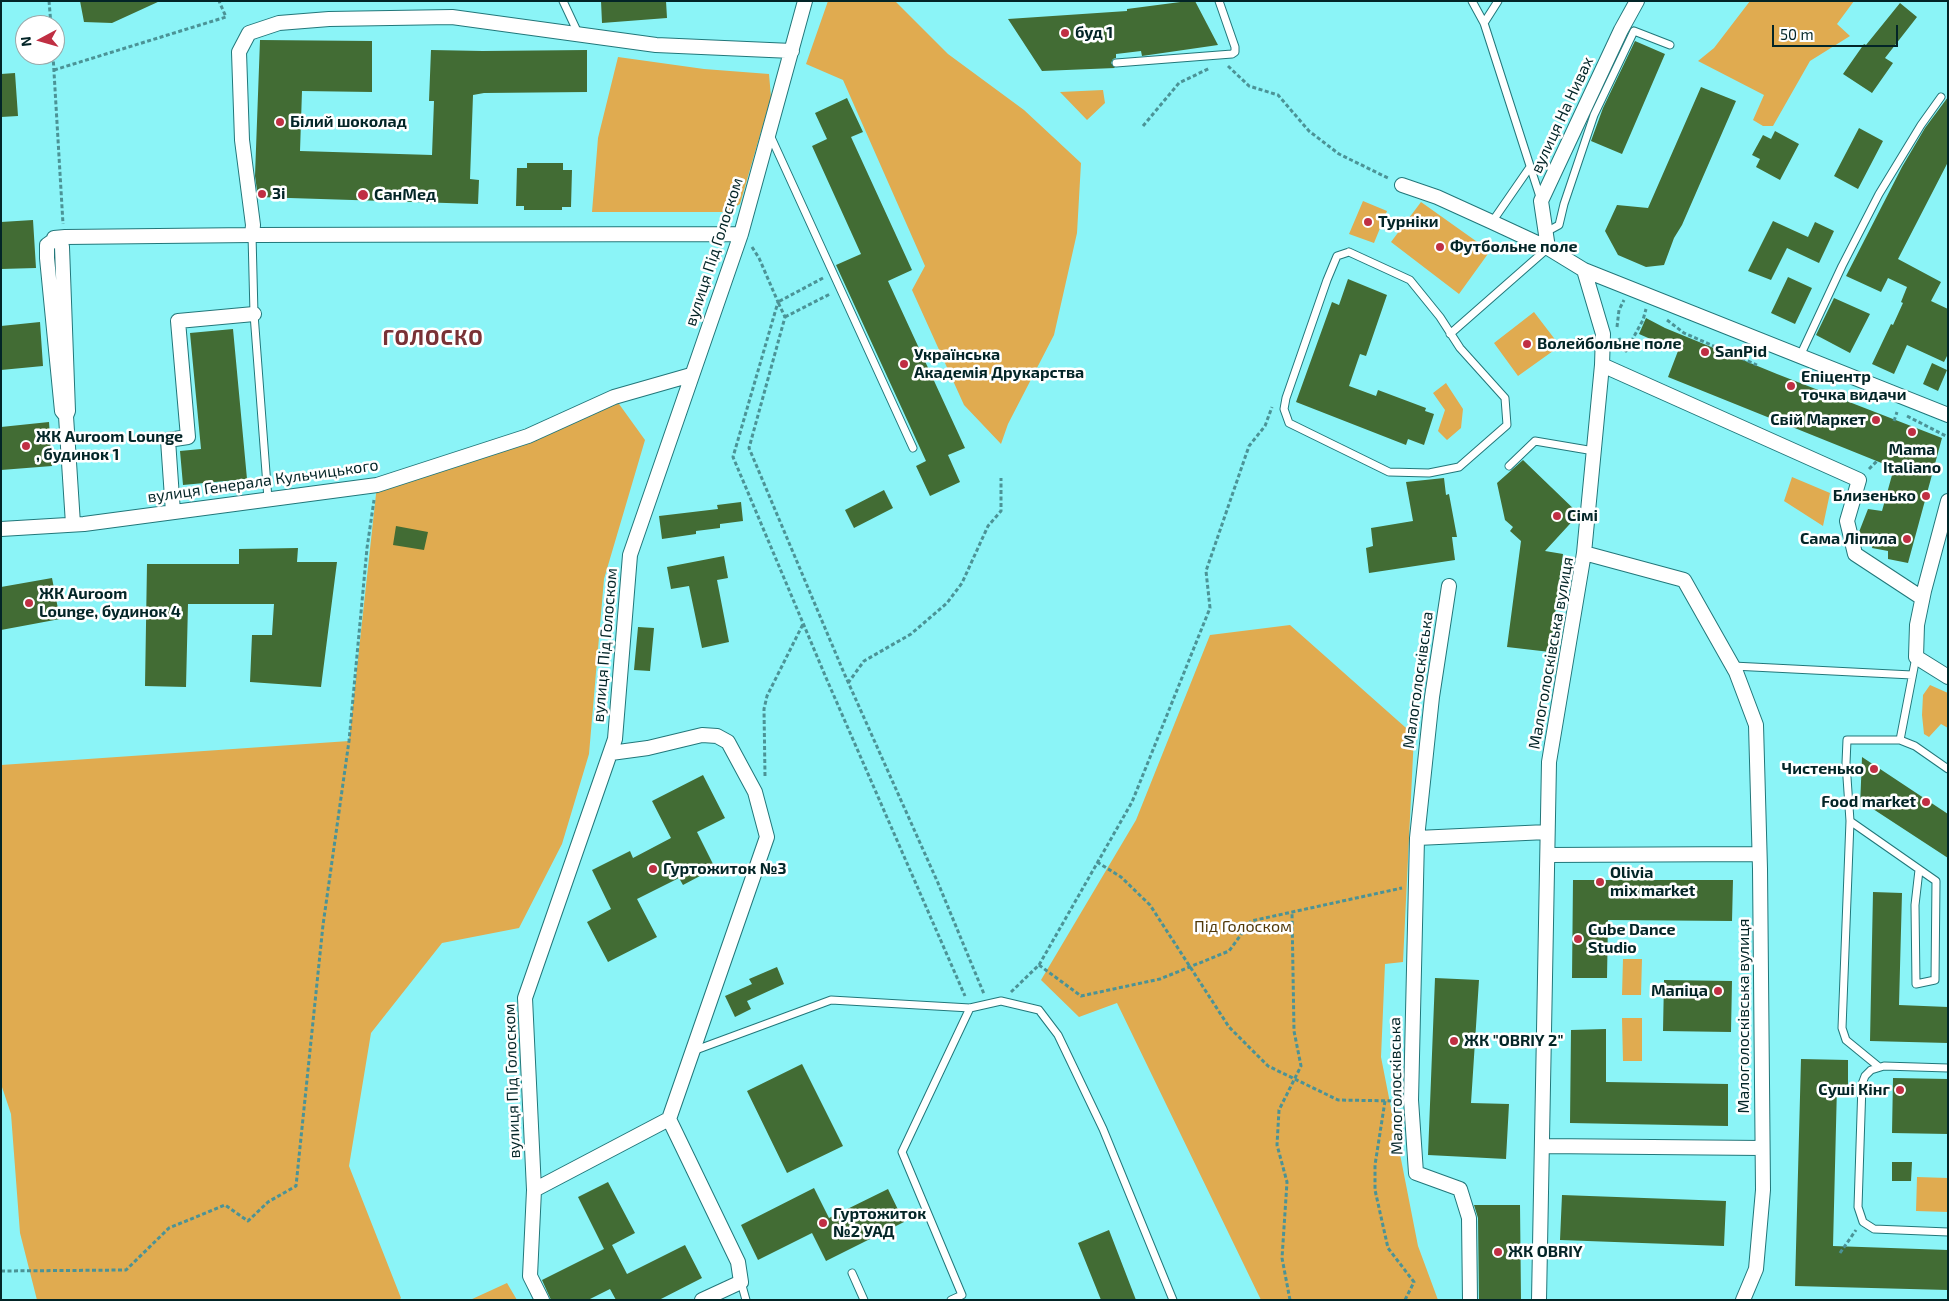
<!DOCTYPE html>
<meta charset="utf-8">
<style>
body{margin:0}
#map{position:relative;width:1949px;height:1301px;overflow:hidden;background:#8bf4f7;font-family:"Exo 2",sans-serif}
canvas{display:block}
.frame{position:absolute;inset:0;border:2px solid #032527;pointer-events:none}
.north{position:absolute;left:15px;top:15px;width:50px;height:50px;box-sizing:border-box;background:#fff;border:1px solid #9aa8a9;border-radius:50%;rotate:264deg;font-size:14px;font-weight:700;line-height:20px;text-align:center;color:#032527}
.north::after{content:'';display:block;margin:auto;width:18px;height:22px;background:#c02f43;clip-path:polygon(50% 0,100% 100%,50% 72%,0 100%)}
.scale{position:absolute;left:1772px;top:25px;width:126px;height:22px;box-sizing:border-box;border:2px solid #032527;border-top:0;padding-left:6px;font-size:15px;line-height:18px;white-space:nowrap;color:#032527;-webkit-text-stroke:4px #fff;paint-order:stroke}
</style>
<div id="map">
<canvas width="1949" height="1301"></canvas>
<div class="frame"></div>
<div class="north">N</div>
<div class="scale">50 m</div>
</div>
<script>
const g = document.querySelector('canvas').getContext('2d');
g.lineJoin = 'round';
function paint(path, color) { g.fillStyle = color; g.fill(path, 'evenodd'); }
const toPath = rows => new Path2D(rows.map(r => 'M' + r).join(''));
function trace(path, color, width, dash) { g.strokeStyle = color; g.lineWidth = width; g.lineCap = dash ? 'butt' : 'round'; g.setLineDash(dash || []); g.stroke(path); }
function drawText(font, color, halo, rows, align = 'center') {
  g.font = font + ' "Exo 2",sans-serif'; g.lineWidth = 5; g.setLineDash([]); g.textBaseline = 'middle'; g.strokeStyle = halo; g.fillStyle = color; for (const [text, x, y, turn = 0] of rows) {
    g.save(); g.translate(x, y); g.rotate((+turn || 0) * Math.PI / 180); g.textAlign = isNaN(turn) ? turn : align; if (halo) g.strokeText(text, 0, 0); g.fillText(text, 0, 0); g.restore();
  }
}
paint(toPath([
 [828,1,895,1,948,54,1024,110,1081,163,1077,233,1054,335,1008,424,1001,444,964,405,912,290,925,266,843,80,806,64],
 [1750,1,1854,1,1837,24,1850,36,1810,61,1773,126,1763,126,1753,120,1764,95,1698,61,1714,48],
 [618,57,704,69,769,74,771,97,740,204,726,212,592,212,598,138],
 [1103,90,1105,103,1087,120,1060,92],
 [1363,201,1387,211,1374,243,1349,234],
 [1421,202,1490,251,1459,294,1391,242],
 [1534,312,1560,346,1518,376,1494,343],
 [1446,383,1463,409,1461,428,1447,440,1438,431,1445,410,1433,393],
 [614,397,645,440,604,579,589,754,562,844,519,928,442,943,371,1033,349,1166,401,1298,399,1300,37,1300,20,1233,11,1114,1,1084,1,765,349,741,377,485,524,441],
 [1792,477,1830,493,1823,526,1784,501],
 [1290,625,1414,735,1403,962,1385,964,1381,1057,1418,1246,1438,1300,1261,1300,1117,1003,1079,1017,1041,980,1136,820,1210,635],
 [1930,685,1948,693,1948,728,1941,724,1929,737,1924,734,1922,715,1923,695],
 [1623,959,1642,959,1641,995,1622,995],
 [1622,1018,1642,1018,1642,1061,1623,1061],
 [1917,1177,1948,1178,1948,1212,1916,1211],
 [507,1283,517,1300,470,1300]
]), '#e0ab50');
paint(toPath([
 [80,1,160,1,112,23,84,22],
 [601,1,666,1,667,18,602,23],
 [1188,1,1195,1,1218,45,1142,56,1141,51,1116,54,1116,58,1113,59,1111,63,1115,68,1042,71,1008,19,1127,11,1127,9],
 [1900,3,1917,17,1885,58,1893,63,1872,93,1843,74,1864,44,1866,45],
 [260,40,372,41,372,92,302,91,300,151,432,155,434,101,429,101,431,50,483,51,587,50,587,92,484,93,473,95,470,179,479,180,478,204,258,197,255,176],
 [1635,41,1665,54,1622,154,1591,141,1603,108],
 [15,73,18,116,1,117,1,74],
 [1701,87,1736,101,1682,225,1674,238,1664,265,1646,267,1618,255,1605,231,1617,205,1648,208],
 [1948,97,1948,162,1898,259,1941,282,1931,301,1948,309,1948,354,1944,362,1907,345,1894,374,1872,364,1891,324,1893,325,1903,303,1901,302,1907,287,1888,278,1881,292,1846,276,1902,167,1925,128],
 [847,98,863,132,851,137,912,270,888,281,965,448,948,455,960,482,930,496,916,466,926,461,836,265,861,254,812,146,827,139,815,113],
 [1859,128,1883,141,1858,189,1834,176],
 [1775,131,1799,144,1780,180,1756,167,1760,159,1752,155,1763,135,1771,139],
 [527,163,563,163,563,170,572,170,571,207,562,207,562,210,524,210,524,206,516,206,517,168,527,168],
 [33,220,36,268,1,269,1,222],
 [1773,221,1808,237,1815,222,1834,231,1819,263,1787,248,1771,280,1748,271],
 [1788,277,1812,288,1795,324,1771,313],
 [1348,279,1387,295,1366,356,1360,354,1349,386,1376,396,1378,390,1426,408,1425,411,1434,414,1424,445,1408,439,1406,445,1296,402,1332,302,1339,305],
 [1834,298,1870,314,1850,353,1816,335],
 [1646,318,1665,328,1777,374,1942,438,1908,563,1888,559,1888,551,1872,548,1873,540,1859,534,1859,532,1868,509,1882,511,1894,468,1668,377,1678,351,1639,334],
 [40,322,43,366,1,370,1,326],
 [233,329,247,479,183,485,180,451,201,449,190,333],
 [1932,363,1947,370,1938,391,1923,384],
 [49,422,52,466,1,470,1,427],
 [1523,460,1579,514,1545,551,1563,554,1550,652,1507,647,1521,541,1510,531,1513,527,1505,520,1497,483],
 [1444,478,1446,495,1449,494,1457,537,1452,537,1455,560,1369,573,1366,548,1373,546,1371,528,1413,521,1406,482],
 [884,490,893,508,854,528,845,510],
 [741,502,743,521,720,524,720,528,696,531,696,534,662,539,659,516,718,509,717,505],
 [396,526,428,532,424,550,393,545],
 [298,548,297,562,337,562,321,687,250,682,252,635,272,635,274,604,188,604,186,687,145,686,147,564,239,564,239,549],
 [724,556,728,578,717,580,729,642,702,648,689,586,671,589,667,567],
 [52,578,60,619,1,630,1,587],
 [638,627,654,628,650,671,634,670],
 [1862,757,1948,814,1948,858,1870,807,1860,807],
 [703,775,725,818,697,832,715,868,683,885,679,878,637,899,657,937,608,962,587,922,611,909,592,870,630,851,633,858,671,838,652,801],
 [1573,880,1733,880,1732,921,1608,920,1607,978,1572,978],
 [1873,892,1902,893,1899,1005,1948,1007,1948,1043,1870,1041],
 [777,967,784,984,747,1001,751,1009,735,1017,725,996,752,984,749,979],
 [1435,978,1479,980,1471,1103,1509,1104,1506,1159,1428,1155],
 [1664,980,1732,981,1731,1032,1663,1031],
 [1606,1029,1606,1082,1728,1084,1728,1126,1570,1123,1571,1030],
 [1801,1059,1848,1060,1848,1086,1837,1086,1833,1246,1948,1250,1948,1290,1795,1286],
 [802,1064,843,1146,787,1173,747,1091],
 [1893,1078,1948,1079,1948,1134,1892,1133],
 [1892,1162,1912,1162,1911,1181,1892,1181],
 [608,1182,635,1233,612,1245,627,1274,685,1245,702,1278,659,1300,616,1300,610,1289,588,1300,551,1300,542,1280,604,1249,578,1197],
 [814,1188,829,1218,888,1189,904,1222,826,1261,812,1233,758,1260,741,1225],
 [1562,1195,1726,1201,1724,1246,1560,1240],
 [1474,1205,1520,1205,1521,1300,1479,1300,1478,1218],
 [1109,1230,1136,1300,1101,1300,1078,1243]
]), '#426c34');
const service = toPath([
 [563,1,578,33],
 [1472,1,1484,23,1541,200],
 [1484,23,1498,1],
 [1116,63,1232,54,1235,52,1235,47,1219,1],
 [770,135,913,448],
 [1492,222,1530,167],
 [1546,232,1559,225,1564,204,1594,115,1634,31,1670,45],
 [252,235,254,314,268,499],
 [1349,252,1410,280,1440,317,1460,348,1505,398,1507,425,1459,467,1429,473,1389,472,1289,423,1284,409,1286,398,1327,280,1337,256,1349,252],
 [1450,334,1548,248],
 [1800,356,1842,266,1879,194,1921,125,1941,97],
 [1509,466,1535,441,1594,451],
 [1916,657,1900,740,1847,740,1846,763,1850,821,1936,881,1935,980,1916,984,1915,905,1919,870],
 [1733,666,1912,675],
 [1900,740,1915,746,1948,769],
 [1850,821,1842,1028,1846,1040,1879,1067],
 [693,1051,831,1000,970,1008,1001,1001,1039,1010,1058,1035,1103,1129,1173,1300],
 [1948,1068,1884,1066,1871,1070,1865,1076,1862,1084,1858,1207,1863,1222,1874,1229,1948,1232],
 [852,1273,864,1300],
 [741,1282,746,1300],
 [951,1300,962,1295,902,1152,970,1008]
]);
const minor = toPath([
 [1402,185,1437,197,1492,222,1548,248,1584,270,1948,415],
 [252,235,253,225,242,140,239,52,249,33,279,23,329,19,452,17,656,45,792,51],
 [54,240,54,238,65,237,252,235,741,234],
 [1548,248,1541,201,1621,30,1637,1],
 [1602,365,1859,480,1847,521,1855,554,1922,598],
 [66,416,62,411,47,258,47,245,54,240,61,243,62,247,68,411,66,416,73,524],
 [1948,501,1924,591,1917,625,1916,657,1948,677],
 [173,512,168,440,188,437,178,321,254,314],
 [1,529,84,524,377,485,528,436,614,397,691,375],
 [1584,553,1684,580,1736,672,1756,725,1760,869,1763,1190,1756,1269,1743,1300],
 [1417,838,1432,697,1449,586],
 [1548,855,1759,854],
 [669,1119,738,1262,741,1282,702,1300],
 [1542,1146,1762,1148],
 [534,1190,669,1119,767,837,755,792,728,742,717,736,702,735,648,748,611,753],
 [542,1300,530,1276,534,1190,525,998,615,739,630,555,741,234,805,1],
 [1470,1300,1469,1218,1460,1189,1416,1173,1411,1100,1417,838,1547,832],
 [1539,1300,1549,762,1584,553,1602,365,1603,334,1584,270]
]);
trace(service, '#22777a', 9);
trace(minor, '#22777a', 16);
trace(toPath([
 [49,1,51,25],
 [53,55,63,224],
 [1228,66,1249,86,1278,95,1309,131,1339,154,1390,179],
 [54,70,226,17,219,1],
 [1143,126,1179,83,1210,68],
 [752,247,759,258,778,302,733,457,827,680,965,996],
 [823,278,778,302,785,317,749,448,844,673,938,883,984,994],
 [785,317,830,294],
 [1667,320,1684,333,1757,365],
 [1617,327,1619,310,1624,300],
 [1619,338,1621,345,1626,351,1643,320,1646,309],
 [1907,416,1946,436],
 [1894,421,1897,412],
 [1869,469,1877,461],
 [848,683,864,661,911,634,947,603,962,583,988,526,1001,511,1001,478],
 [765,776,764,709,767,696,803,624],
 [1097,862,1121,877,1150,905,1229,1027,1268,1066,1338,1100,1397,1101],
 [1039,965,1081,996,1160,979,1229,951,1251,921,1402,888],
 [1011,992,1039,965,1132,802,1210,608,1206,571,1249,446,1265,426,1272,407],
 [1385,1101,1375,1165,1375,1190,1388,1248,1414,1282,1405,1300],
 [1840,1253,1856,1230],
 [1,1271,126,1270,169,1228,225,1205,248,1221,268,1202,296,1186,323,925,349,741,367,548,374,500],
 [1290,1300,1282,1258,1287,1182,1277,1145,1279,1110,1301,1066,1294,1031,1292,913]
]), '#4b9396', 3, [4, 2.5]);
trace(service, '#fff', 7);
trace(minor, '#fff', 14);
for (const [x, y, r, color] of [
 [1065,33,5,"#c02f43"],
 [280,122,5,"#c02f43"],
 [262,194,5,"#c02f43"],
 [363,195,6,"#c02f43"],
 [1368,222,5,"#c02f43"],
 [1440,247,5,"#c02f43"],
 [1527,344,5,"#c02f43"],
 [1705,352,5,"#c02f43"],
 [904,364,5,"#c02f43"],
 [1791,386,5,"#c02f43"],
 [1876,420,5,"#c02f43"],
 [1912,432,5,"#c02f43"],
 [26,446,5,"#c02f43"],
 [1926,496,5,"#c02f43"],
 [1557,516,5,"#c02f43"],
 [1907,539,5,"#c02f43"],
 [29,603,5,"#c02f43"],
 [1874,769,5,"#c02f43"],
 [1926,802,5,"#c02f43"],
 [653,869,5,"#c02f43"],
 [1600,882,5,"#c02f43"],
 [1578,939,5,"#c02f43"],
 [1718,991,5,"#c02f43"],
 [1454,1041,5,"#c02f43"],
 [1900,1090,5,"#c02f43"],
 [823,1223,5,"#c02f43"],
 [1498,1252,5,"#c02f43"]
]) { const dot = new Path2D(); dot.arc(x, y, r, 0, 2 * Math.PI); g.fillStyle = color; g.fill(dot); trace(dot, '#fff', 2); }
drawText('bold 16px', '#032527', '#fff', [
 ["буд 1",1075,33],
 ["Білий шоколад",290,122],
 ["3і",272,194],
 ["СанМед",374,195],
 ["Турніки",1378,222],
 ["Футбольне поле",1450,247],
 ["Волейбольне поле",1537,344],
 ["SanPid",1715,352],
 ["Українська",914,355],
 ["Академія Друкарства",914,373],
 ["Епіцентр",1801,377],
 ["точка видачи",1801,395],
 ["Свій Маркет",1866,420,"right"],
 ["ЖК Auroom Lounge",36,437],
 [", будинок 1",36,455],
 ["Mama",1912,450,"center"],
 ["Italiano",1912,468,"center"],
 ["Близенько",1916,496,"right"],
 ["Сімі",1567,516],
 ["Сама Ліпила",1897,539,"right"],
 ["ЖК Auroom",39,594],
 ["Lounge, будинок 4",39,612],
 ["Чистенько",1864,769,"right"],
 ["Food market",1916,802,"right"],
 ["Гуртожиток №3",663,869],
 ["Olivia",1610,873],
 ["mix market",1610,891],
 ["Cube Dance",1588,930],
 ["Studio",1588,948],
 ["Мапіца",1708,991,"right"],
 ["ЖК \"OBRIY 2\"",1464,1041],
 ["Суші Кінг",1890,1090,"right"],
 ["Гуртожиток",833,1214],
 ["№2 УАД",833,1232],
 ["ЖК OBRIY",1508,1252]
], 'left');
drawText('16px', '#032527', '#fff', [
 ["вулиця На Нивах",1562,115,-65],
 ["вулиця Під Голоском",714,252,-72],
 ["вулиця Генерала Кульчицького",263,481,-8],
 ["вулиця Під Голоском",605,645,-85],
 ["Малоголосківська вулиця",1551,653,-80],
 ["Малоголосківська",1418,680,-82],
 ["Малоголосківська вулиця",1744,1016,-90],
 ["вулиця Під Голоском",512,1081,-92],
 ["Малоголосківська",1396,1086,-91]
]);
drawText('16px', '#503808', '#fff', [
 ["Під Голоском",1243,927]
]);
g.letterSpacing = '1px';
drawText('bold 21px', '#793236', '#fff', [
 ["ГОЛОСКО",433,338]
]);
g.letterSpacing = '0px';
</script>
